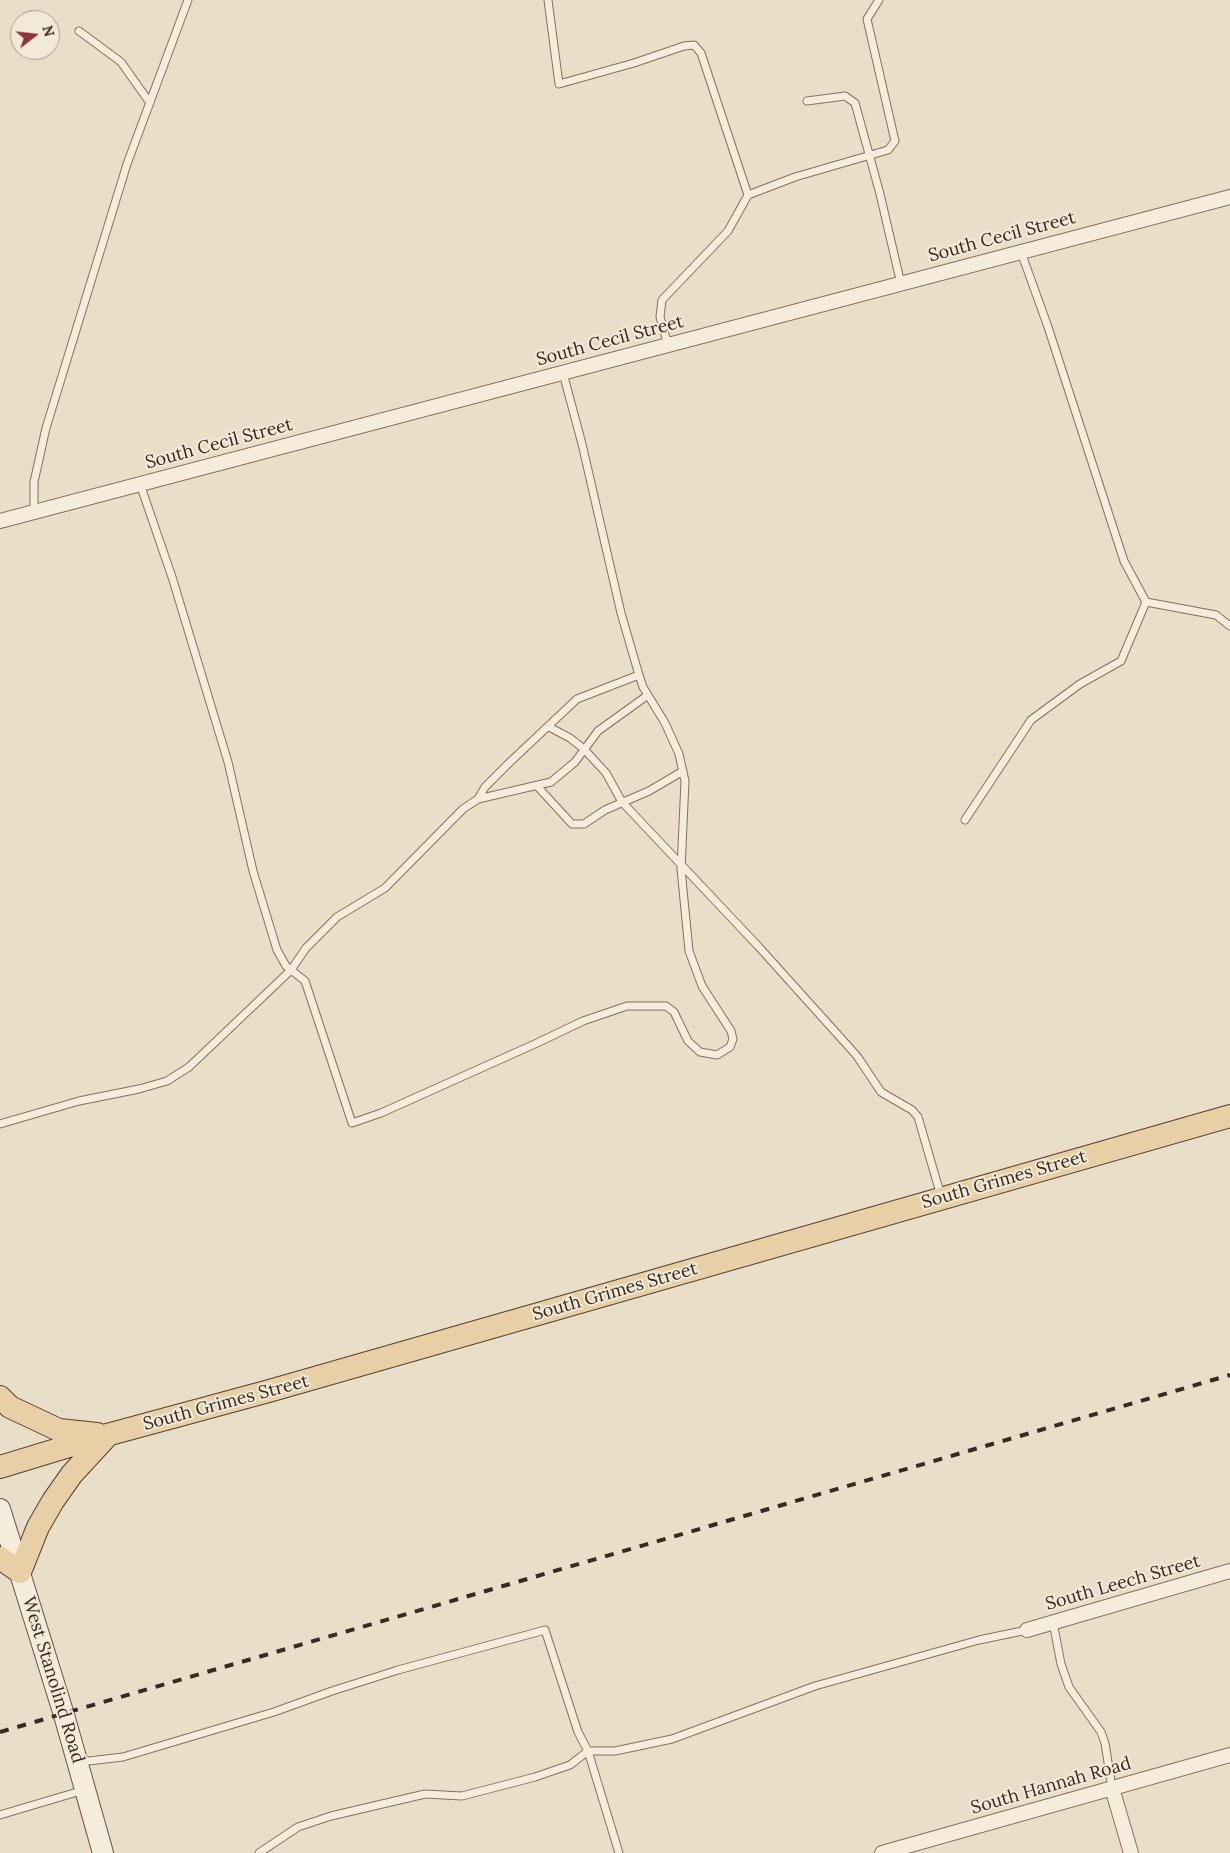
<!DOCTYPE html>
<style>
body{margin:0}
#map{position:relative;width:1230px;height:1853px;overflow:hidden;background:#e9dec8;font-family:Lora,serif}
canvas{display:block}
.north{position:absolute;left:10px;top:10px;width:50px;height:50px;box-sizing:border-box;background:#f2e9d7;border:1px solid #a79d8e;border-radius:50%;rotate:74deg;font-size:14px;font-weight:700;line-height:20px;text-align:center;color:#362a21}
.north::after{content:'';display:block;margin:auto;width:18px;height:22px;background:#8b363b;clip-path:polygon(50% 0,100% 100%,50% 72%,0 100%)}
</style>
<div id="map">
<canvas width="1230" height="1853"></canvas>
<div class="north">N</div>
</div>
<script>
const g = document.querySelector('canvas').getContext('2d');
g.lineJoin = 'round';
const toPath = rows => new Path2D(rows.map(r => 'M' + r).join(''));
function trace(path, color, width, dash) { g.strokeStyle = color; g.lineWidth = width; g.lineCap = dash ? 'butt' : 'round'; g.setLineDash(dash || []); g.stroke(path); }
function drawText(font, color, halo, rows, align = 'center') {
  g.font = font + ' Lora,serif'; g.lineWidth = 4; g.setLineDash([]); g.textBaseline = 'middle'; g.strokeStyle = halo; g.fillStyle = color; for (const [text, x, y, turn = 0] of rows) {
    g.save(); g.translate(x, y); g.rotate((+turn || 0) * Math.PI / 180); g.textAlign = isNaN(turn) ? turn : align; if (halo) g.strokeText(text, 0, 0); g.fillText(text, 0, 0); g.restore();
  }
}
const lane = toPath([
 [548,0,559,84,634,63,684,46,694,45,701,53,748,195],
 [79,31,121,62,150,103],
 [807,101,845,96,855,103,880,194,901,284],
 [1021,252,1048,327,1124,561,1146,602,1216,615,1230,626],
 [668,345,660,317,662,300,728,231,748,195,795,177,888,150,895,141,867,19,879,0],
 [140,484,172,577,228,762,253,871,277,950,286,966,305,981,352,1123,381,1113,537,1043,583,1021,627,1006,666,1006,674,1012,688,1041,700,1052,717,1055,730,1047,733,1039,731,1031,702,986,689,951,681,869,685,781,679,754,665,723,643,687,639,675,621,613,582,444,563,373],
 [34,512,34,482,46,428,127,164,188,0],
 [549,727,570,738,584,749,606,773,622,802,758,946,857,1056,881,1092,912,1110,918,1117,941,1196],
 [537,786,572,824,584,824,605,810,649,791,683,771],
 [478,799,485,787,509,763,577,699,639,675],
 [965,820,1031,720,1080,684,1121,661,1146,602],
 [0,1124,79,1101,139,1089,167,1081,189,1067,291,970,306,948,337,917,385,888,463,809,478,799,551,782,575,762,598,731,648,695],
 [1053,1622,1061,1664,1069,1687,1101,1732,1105,1743,1112,1788],
 [80,1762,123,1757,274,1712,332,1691,398,1670,545,1630,578,1732,588,1751,619,1853],
 [0,1815,84,1790],
 [259,1853,298,1827,331,1816,425,1794,462,1796,535,1777,570,1765,588,1751,615,1751,672,1739,815,1686,979,1640,1027,1630]
]);
const street = toPath([
 [0,521,1230,197],
 [1027,1630,1230,1571],
 [1112,1788,1131,1853],
 [882,1853,1230,1755]
]);
const secondary = toPath([
 [0,1509,64,1715,103,1853]
]);
const primary = toPath([
 [0,1397,10,1407,59,1430,97,1434],
 [0,1467,92,1439,269,1391,1230,1116],
 [0,1558,20,1572,38,1527,53,1501,72,1474,107,1436]
]);
trace(lane, '#83715f', 9);
trace(street, '#83715f', 16);
trace(secondary, '#655242', 22);
trace(primary, '#524033', 24);
trace(lane, '#f5ecdb', 7);
trace(street, '#f5ecdb', 14);
trace(secondary, '#f5ecdb', 20);
trace(primary, '#e8cfa5', 22);
trace(toPath([
 [0,1732,1230,1375]
]), '#362a21', 4, [9, 9]);
drawText('18px', '#362a21', '#f2e9d7', [
 ["South Cecil Street",1002,237,-15],
 ["South Cecil Street",610,341,-15],
 ["South Cecil Street",219,444,-15],
 ["South Grimes Street",1004,1180,-16],
 ["South Grimes Street",615,1292,-16],
 ["South Grimes Street",226,1403,-15],
 ["South Leech Street",1123,1583,-16],
 ["West Stanolind Road",53,1680,73],
 ["South Hannah Road",1051,1786,-16]
]);
</script>
